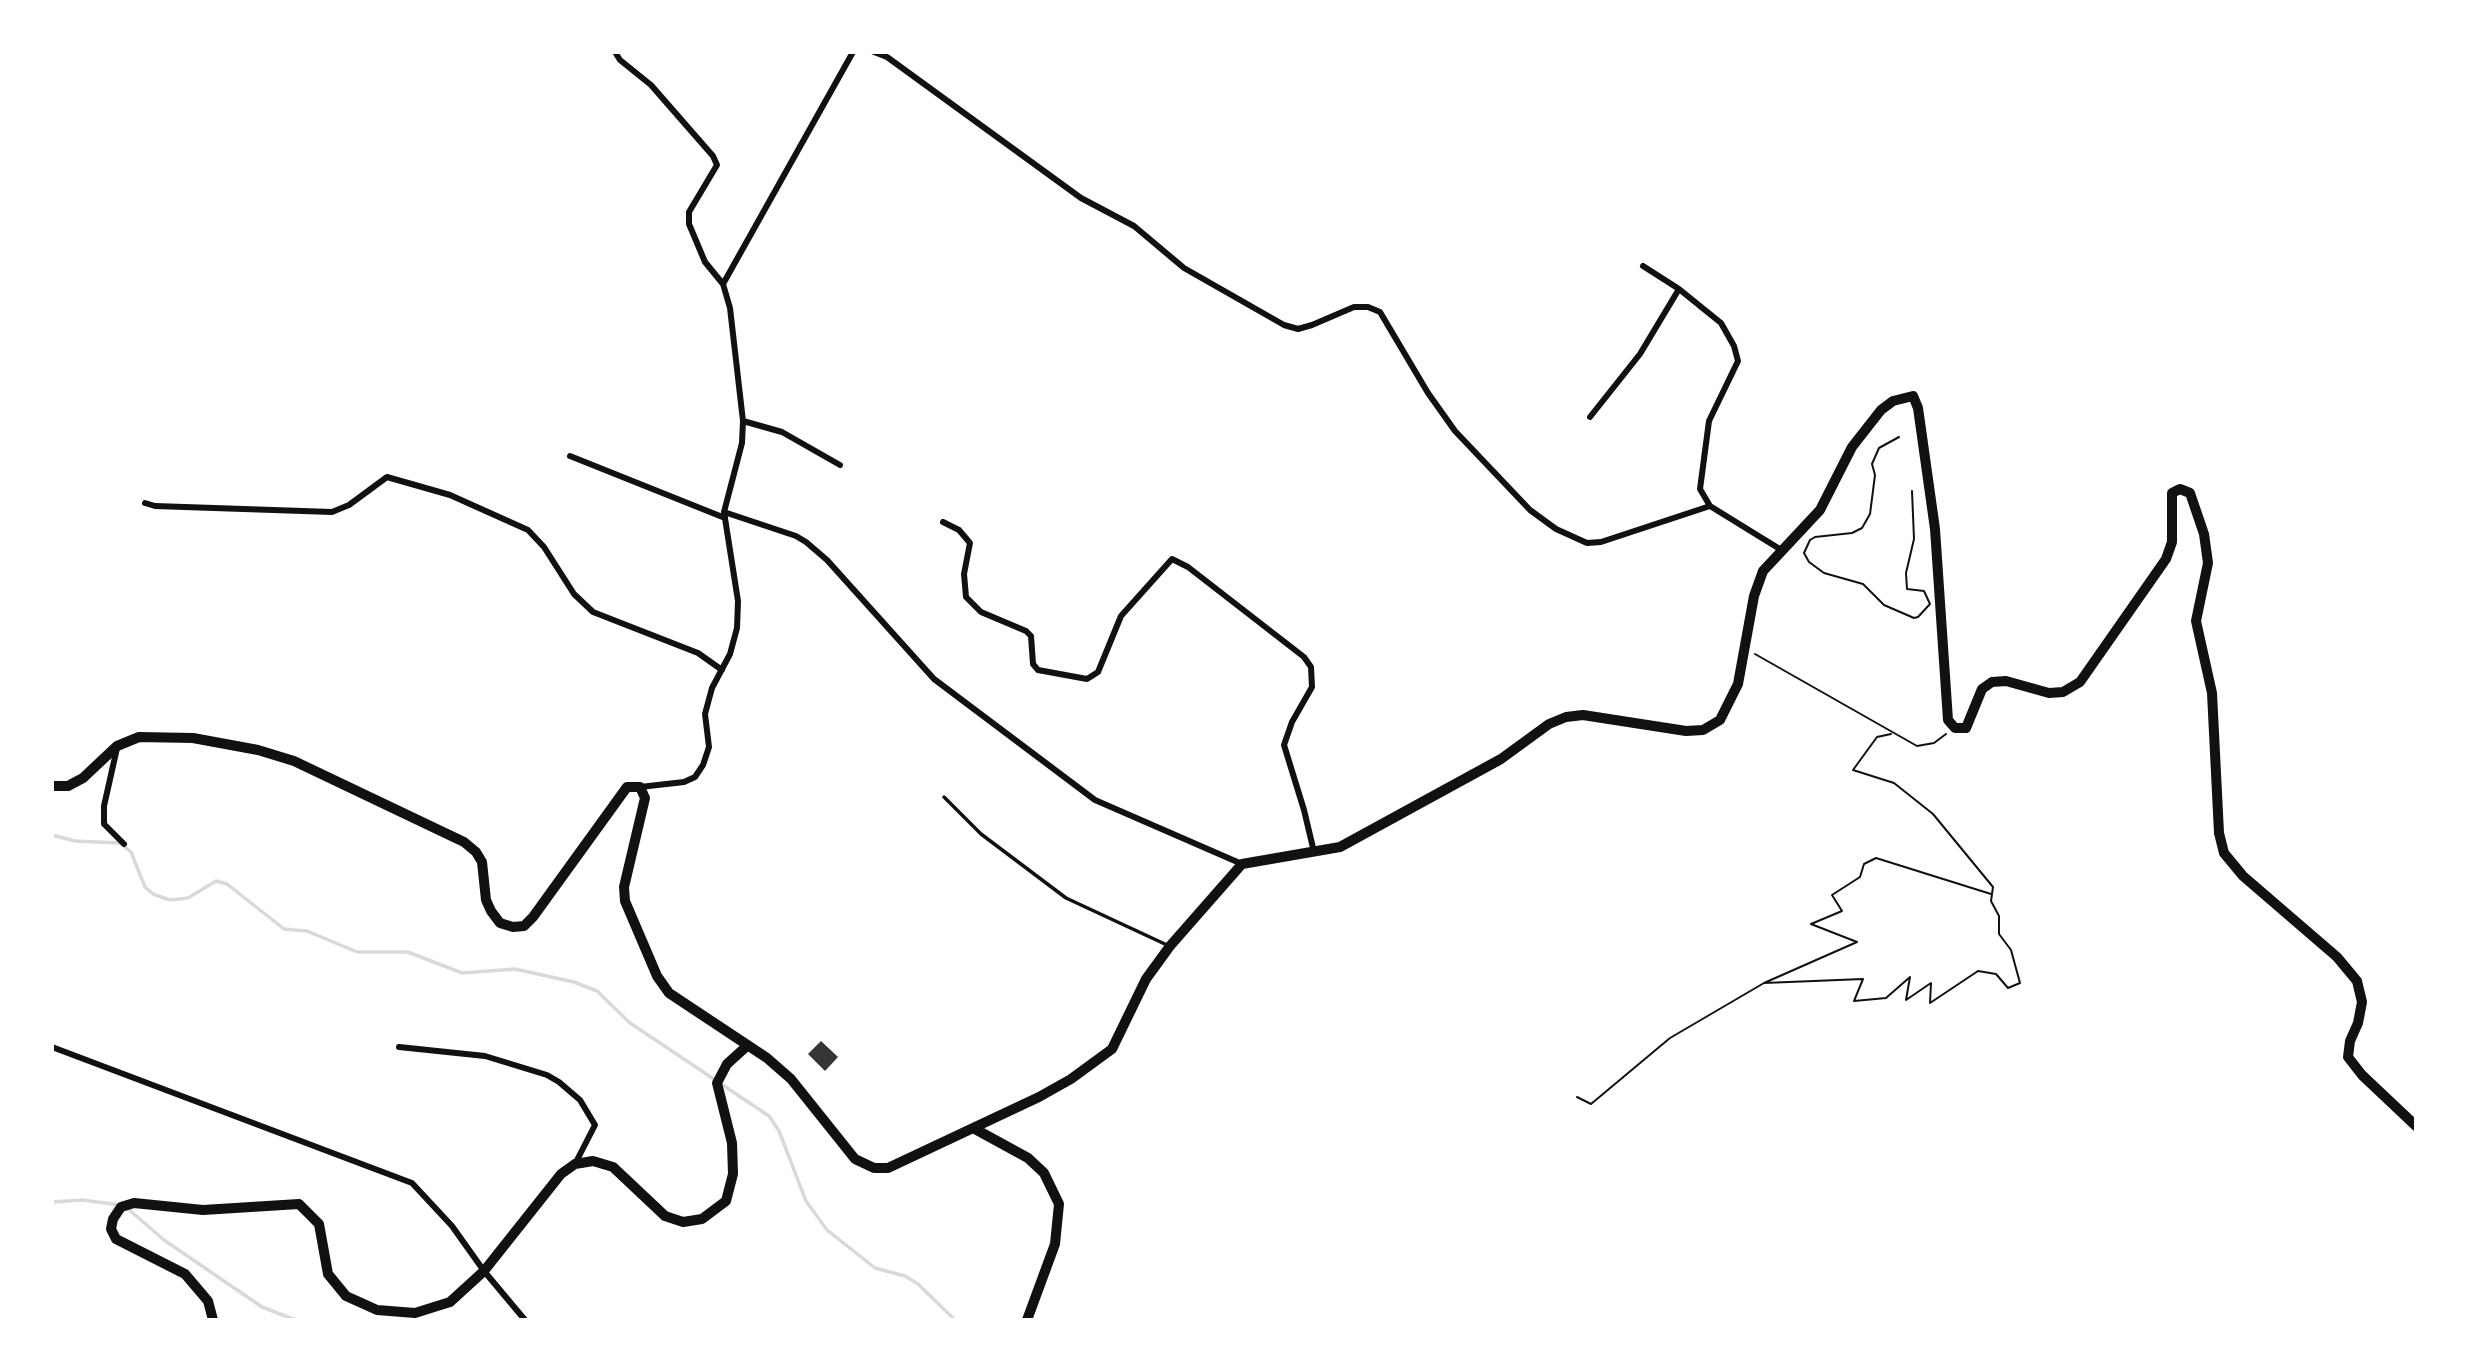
<!DOCTYPE html>
<style>
body{margin:0}
#map{position:relative;width:2468px;height:1372px;overflow:hidden;background:#fff;font-family:Arial,sans-serif}
canvas{display:block}
.frame{position:absolute;inset:0;border:54px solid #fff;pointer-events:none}
</style>
<div id="map">
<canvas width="2468" height="1372"></canvas>
<div class="frame"></div>
</div>
<script>
const g = document.querySelector('canvas').getContext('2d');
g.lineJoin = 'round';
const toPath = rows => new Path2D(rows.map(r => 'M' + r).join(''));
function trace(path, color, width, dash) { g.strokeStyle = color; g.lineWidth = width; g.lineCap = dash ? 'butt' : 'round'; g.setLineDash(dash || []); g.stroke(path); }
function paint(path, color) { g.fillStyle = color; g.fill(path, 'evenodd'); }
trace(toPath([
 [52,835,75,841,120,843,131,852,145,887,153,894,170,900,188,898,216,881,227,884,284,929,307,931,357,952,408,952,462,973,515,969,574,982,597,991,630,1023,769,1116,779,1131,806,1201,827,1230,875,1268,905,1276,918,1284,955,1320],
 [52,1202,82,1200,120,1205],
 [127,1208,164,1240,262,1307,296,1320]
]), '#d9d9d9', 3.5);
paint(toPath([
 [821,1041,838,1057,825,1071,808,1054]
]), '#353535');
trace(toPath([
 [1899,437,1879,448,1872,464,1875,475,1870,514,1862,528,1852,533,1815,537,1810,540,1804,553,1809,562,1824,573,1863,584,1884,605,1914,618,1918,617,1930,604,1924,591,1907,589,1906,573,1914,539,1912,491],
 [1755,654,1917,746,1934,743,1946,734],
 [1764,983,1863,979,1854,1001,1886,998,1910,977,1906,1000,1931,983,1930,1003,1978,971,1996,974,2008,988,2020,983,2011,950,1999,934,1999,916,1991,901,1993,887,1933,814,1894,783,1853,770,1877,737,1891,734],
 [1577,1097,1591,1104,1670,1038,1764,983,1857,942,1811,924,1842,911,1832,895,1860,877,1864,864,1876,858,1991,894]
]), '#111', 2);
trace(toPath([
 [944,797,981,834,1066,898,1167,945]
]), '#111', 3.5);
trace(toPath([
 [615,52,620,60,651,85,713,156,717,165,689,212,689,224,705,262,723,284,730,308,743,421,742,443,724,512,738,601,737,628,730,654,712,688,705,714,709,747,703,765,695,777,684,782,640,787],
 [874,52,887,57,1081,198,1134,226,1184,268,1284,325,1298,329,1312,325,1354,307,1368,307,1380,312,1428,393,1455,431,1530,510,1556,529,1587,543,1601,542,1710,506],
 [1643,266,1679,289,1721,323,1734,346,1738,361,1709,421,1700,489,1710,506,1783,551],
 [723,284,853,52],
 [1590,417,1640,354,1679,289],
 [743,421,782,432,840,465],
 [570,456,725,518],
 [145,503,155,506,332,512,349,505,387,477,450,495,528,530,544,547,574,594,593,612,698,653,722,670],
 [724,512,796,536,806,542,827,560,934,679,1095,800,1242,864],
 [943,522,959,530,970,543,964,574,966,597,981,612,1026,631,1031,636,1033,664,1038,670,1087,679,1098,672,1121,616,1172,559,1188,567,1304,657,1311,667,1312,687,1292,722,1284,745,1304,810,1314,852],
 [117,748,104,806,104,824,124,844],
 [52,1047,412,1183,452,1226,484,1271,525,1320],
 [399,1047,485,1056,547,1075,559,1082,580,1100,595,1125,575,1164]
]), '#111', 6);
trace(toPath([
 [52,786,68,786,83,778,117,746,139,737,193,738,258,750,294,761,464,842,476,852,482,862,486,900,491,911,500,923,513,927,524,926,533,917,627,787,640,787,645,798,624,887,625,901,657,976,669,993,767,1058,791,1079,855,1159,874,1168,888,1168,1039,1097,1071,1079,1112,1049,1146,979,1170,946,1242,864,1340,847,1501,759,1549,724,1566,717,1583,715,1686,731,1703,730,1720,720,1738,684,1754,596,1763,571,1820,510,1852,447,1881,410,1893,401,1913,396,1918,408,1935,529,1948,720,1955,728,1966,728,1982,689,1992,682,2006,681,2049,693,2063,692,2080,682,2166,559,2172,542,2172,493,2180,489,2190,493,2204,534,2208,563,2196,621,2212,693,2219,833,2224,853,2243,876,2337,957,2357,981,2362,1002,2358,1023,2350,1041,2348,1057,2362,1075,2416,1126],
 [975,1129,1028,1158,1044,1173,1059,1204,1055,1244,1027,1320],
 [213,1320,208,1301,185,1274,116,1239,111,1229,113,1219,121,1207,134,1203,203,1210,299,1204,319,1224,328,1274,346,1296,377,1310,415,1313,450,1302,484,1271,561,1174,575,1164,593,1161,613,1167,665,1216,683,1222,702,1219,726,1201,733,1174,732,1143,717,1083,727,1064,748,1045]
]), '#111', 10);
</script>
